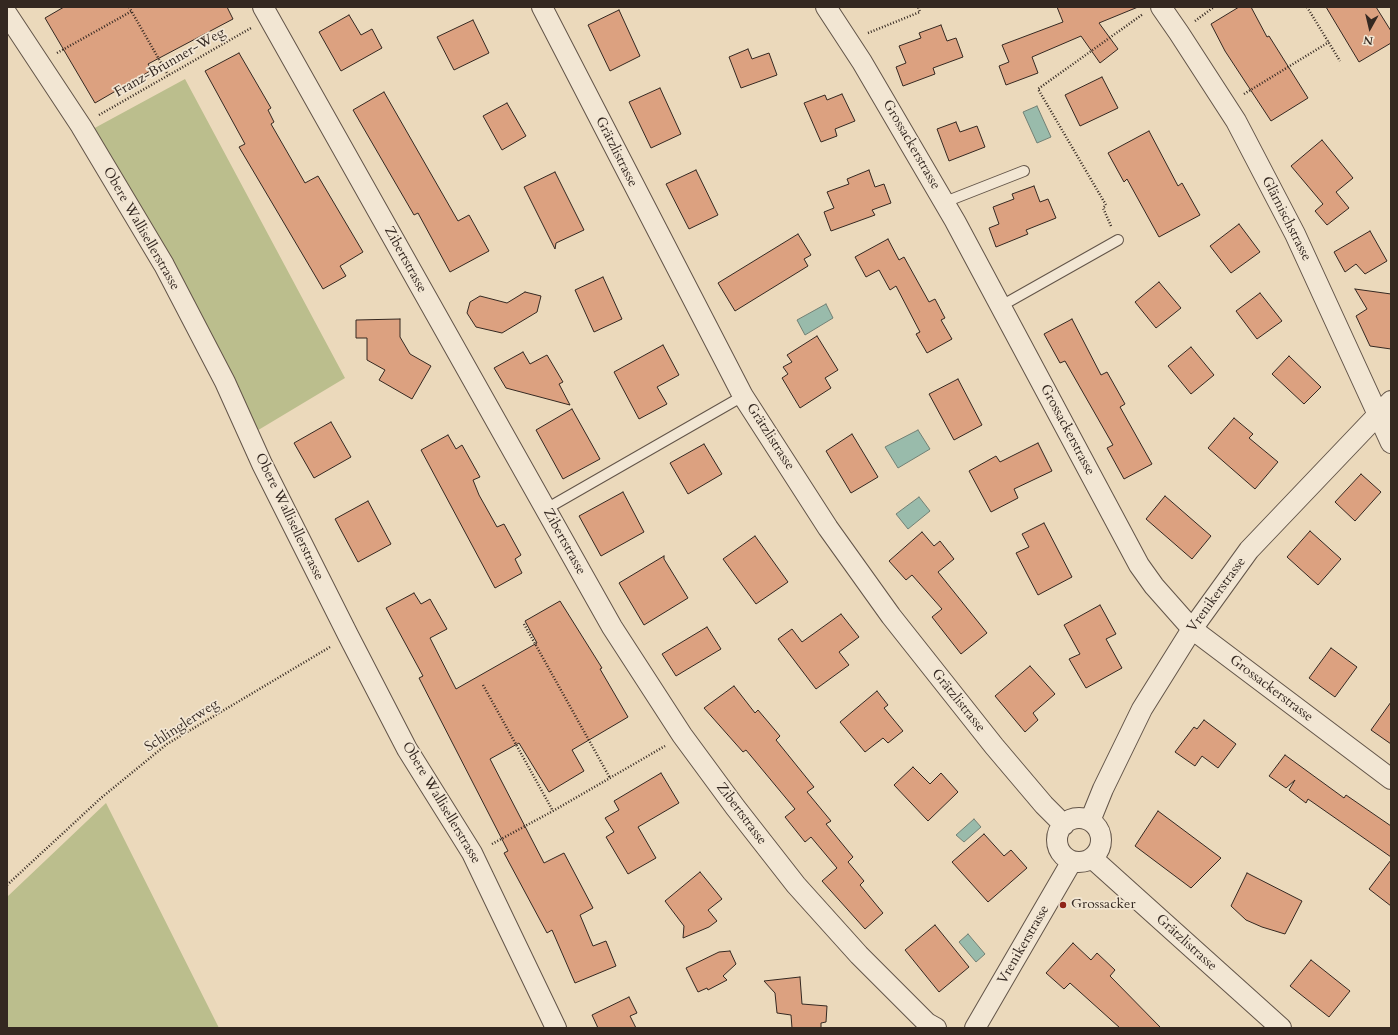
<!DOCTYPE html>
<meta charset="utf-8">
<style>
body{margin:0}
#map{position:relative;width:1398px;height:1035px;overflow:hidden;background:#ebd9bb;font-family:Cardo,serif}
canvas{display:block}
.frame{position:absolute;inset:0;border:8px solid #342821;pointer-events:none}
.north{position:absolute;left:1350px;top:8px;width:40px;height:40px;-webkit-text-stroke:3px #f2e6d3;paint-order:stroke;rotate:188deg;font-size:11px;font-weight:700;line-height:16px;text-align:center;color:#342821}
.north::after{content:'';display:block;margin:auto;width:14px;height:18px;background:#342821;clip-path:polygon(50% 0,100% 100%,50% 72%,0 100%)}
</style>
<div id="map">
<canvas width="1398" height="1035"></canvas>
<div class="frame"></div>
<div class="north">N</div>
</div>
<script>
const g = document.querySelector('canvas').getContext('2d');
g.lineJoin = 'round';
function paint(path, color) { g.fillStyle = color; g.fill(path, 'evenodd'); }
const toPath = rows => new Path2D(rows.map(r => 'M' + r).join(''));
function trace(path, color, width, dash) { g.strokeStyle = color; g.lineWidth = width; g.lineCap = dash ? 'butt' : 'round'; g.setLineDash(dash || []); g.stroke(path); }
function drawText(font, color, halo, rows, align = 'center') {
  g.font = font + ' Cardo,serif'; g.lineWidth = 3.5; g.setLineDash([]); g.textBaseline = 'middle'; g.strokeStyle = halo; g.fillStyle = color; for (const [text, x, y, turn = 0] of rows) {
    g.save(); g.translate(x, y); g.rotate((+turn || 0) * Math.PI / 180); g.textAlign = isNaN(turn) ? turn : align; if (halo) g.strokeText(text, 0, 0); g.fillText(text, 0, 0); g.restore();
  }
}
paint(toPath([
 [185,79,345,378,255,432,91,130],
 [106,803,219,1028,7,1028,7,897]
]), '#bbbe8d');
const water = toPath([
 [1037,106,1051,137,1037,143,1023,112,1037,106],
 [826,304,833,318,805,335,797,320,826,304],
 [918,430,930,449,898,468,885,447,918,430],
 [919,497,930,511,908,529,896,514,919,497],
 [974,819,981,827,964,842,956,835,974,819],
 [968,934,985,954,976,962,959,942,968,934]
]);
paint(water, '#99bbab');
trace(water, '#718074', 1);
const building = toPath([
 [64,7,227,7,233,19,148,64,152,70,95,103,45,18,64,7],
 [1057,7,1138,7,1099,23,1118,49,1100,63,1081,36,1032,57,1038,73,1006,85,999,66,1009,62,1002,45,1063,22,1057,7],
 [1239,7,1251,7,1267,37,1269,36,1308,98,1271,121,1225,51,1211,24,1239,7],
 [1326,7,1376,7,1391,31,1391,43,1359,62,1326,7],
 [619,10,640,56,610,71,588,25,619,10],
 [349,15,361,35,372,29,382,48,341,71,319,32,349,15],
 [473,20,489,53,454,70,437,37,473,20],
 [941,25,947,41,956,38,963,57,933,68,935,74,903,86,896,67,906,63,899,46,921,38,919,33,941,25],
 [748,49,752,59,769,53,777,75,741,88,729,57,748,49],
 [239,53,271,108,268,110,274,122,271,124,305,183,318,176,363,252,340,266,346,276,323,289,239,147,245,144,205,71,239,53],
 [1102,77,1118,108,1080,126,1065,95,1102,77],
 [660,88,681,134,651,148,629,102,660,88],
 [384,92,458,221,469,215,489,251,450,272,418,213,414,215,353,110,384,92],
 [842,94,855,121,835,129,837,136,821,142,804,103,825,95,827,100,842,94],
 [507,103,526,136,502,150,483,116,507,103],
 [956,122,960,132,977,126,985,147,949,161,937,129,956,122],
 [1149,131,1178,186,1182,183,1200,215,1159,237,1127,179,1124,182,1108,153,1149,131],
 [1322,140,1353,178,1336,192,1349,208,1327,225,1315,211,1323,204,1291,166,1322,140],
 [696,170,718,215,689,229,666,184,696,170],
 [869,170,875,187,884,184,891,203,872,210,875,215,831,231,824,212,834,208,827,192,849,184,847,179,869,170],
 [555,172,584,230,556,243,555,249,524,187,555,172],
 [1034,186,1040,202,1048,199,1056,218,1026,230,1028,234,996,247,989,228,999,224,993,207,1014,199,1012,194,1034,186],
 [1239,224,1260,252,1231,273,1210,246,1239,224],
 [1370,231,1387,261,1365,274,1356,264,1345,272,1334,252,1370,231],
 [798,234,811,255,804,259,808,266,735,311,718,283,798,234],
 [888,239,899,260,904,257,929,302,935,299,945,318,941,320,952,339,927,353,916,334,920,332,896,286,890,290,879,270,866,277,855,257,888,239],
 [603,277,622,319,594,332,575,290,603,277],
 [1159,282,1181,308,1156,328,1135,302,1159,282],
 [1355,289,1391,294,1391,349,1370,346,1356,316,1367,309,1355,289],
 [525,292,541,296,537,312,502,333,476,327,467,313,470,302,480,296,507,303,525,292],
 [1260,293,1282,321,1257,339,1236,311,1260,293],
 [400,319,400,337,410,354,431,366,412,399,379,380,385,370,367,360,367,338,356,338,356,320,400,319],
 [1072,319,1101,375,1107,372,1125,404,1120,407,1152,464,1124,479,1107,448,1113,445,1065,361,1060,363,1044,334,1072,319],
 [817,336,838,370,825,378,831,388,800,408,782,378,788,374,783,367,792,362,787,355,817,336],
 [663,345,679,375,657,387,667,404,639,419,614,372,663,345],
 [1191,347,1214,375,1191,394,1168,366,1191,347],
 [523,352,530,364,547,355,563,382,559,384,570,405,506,388,494,368,523,352],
 [1289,356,1321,387,1304,404,1272,374,1289,356],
 [958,379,982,425,954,440,929,394,958,379],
 [572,409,600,459,563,479,536,430,572,409],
 [1234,418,1253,434,1249,438,1278,462,1255,489,1208,448,1234,418],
 [331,422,351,457,314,478,294,443,331,422],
 [852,434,878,477,851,493,826,451,852,434],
 [448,435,456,449,462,445,480,477,473,480,479,495,497,527,504,524,521,555,515,559,522,573,495,588,421,450,448,435],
 [1038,443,1052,471,1014,489,1018,498,991,512,969,471,996,456,1000,462,1038,443],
 [704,444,722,474,688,494,670,463,704,444],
 [1361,474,1381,492,1355,521,1335,502,1361,474],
 [623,492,644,532,601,556,579,516,623,492],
 [1165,496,1211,536,1192,559,1146,519,1165,496],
 [368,501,391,544,358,562,335,519,368,501],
 [1044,523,1072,577,1038,595,1016,553,1029,547,1022,534,1044,523],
 [1310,531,1341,559,1318,585,1287,557,1310,531],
 [922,532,934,546,940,541,954,559,938,572,987,633,961,654,932,617,942,609,912,575,906,580,889,561,922,532],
 [755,536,788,582,756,604,723,559,755,536],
 [664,556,664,559,688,598,644,625,619,583,664,556],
 [414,593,421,604,430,599,447,629,430,638,456,689,537,643,525,621,560,601,602,668,600,669,628,717,572,750,584,771,549,792,519,743,490,759,544,863,564,853,593,908,580,915,593,946,606,941,616,966,575,983,552,930,547,933,504,853,508,851,419,678,423,676,386,608,414,593],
 [1100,605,1116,634,1106,639,1122,668,1086,688,1069,659,1080,654,1064,625,1100,605],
 [841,614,859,637,839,652,849,665,816,689,778,639,792,629,802,642,841,614],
 [707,627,721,649,676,676,662,654,707,627],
 [1331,648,1357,667,1335,697,1309,678,1331,648],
 [1030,666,1055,694,1033,713,1038,720,1025,732,995,696,1030,666],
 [734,686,755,713,758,710,780,736,776,740,814,787,807,792,831,821,826,824,853,857,848,862,864,881,860,885,883,913,865,929,822,881,837,868,811,837,805,842,785,817,795,809,746,750,743,752,704,708,734,686],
 [877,691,888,705,884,708,903,731,888,743,883,738,865,752,840,722,877,691],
 [1391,702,1391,744,1371,730,1391,702],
 [1204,720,1236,744,1218,768,1202,756,1195,766,1175,752,1194,727,1197,729,1204,720],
 [1285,755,1344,798,1346,795,1391,826,1391,857,1308,799,1306,803,1289,790,1295,780,1286,788,1269,776,1285,755],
 [913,767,930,784,941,773,958,792,928,821,894,785,913,767],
 [661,773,679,803,638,827,656,858,628,874,606,837,614,832,605,818,619,810,614,801,661,773],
 [1158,811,1221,858,1191,888,1135,846,1158,811],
 [984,834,1004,856,1011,850,1027,868,988,902,952,862,984,834],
 [1391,860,1391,906,1369,889,1391,860],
 [700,872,722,899,708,910,717,921,709,927,683,938,684,926,665,901,700,872],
 [1247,873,1302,901,1285,934,1262,927,1246,920,1231,906,1247,873],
 [935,925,969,967,939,992,905,950,935,925],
 [1073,943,1091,960,1097,953,1115,970,1110,976,1161,1028,1120,1028,1070,983,1064,989,1046,973,1073,943],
 [730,951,736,964,723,976,727,980,708,990,707,988,698,992,686,968,719,952,730,951],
 [1311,960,1350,991,1329,1017,1290,986,1311,960],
 [800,977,802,1004,827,1006,826,1022,821,1023,821,1028,792,1028,791,1015,777,1013,775,993,764,981,800,977],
 [629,997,637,1013,630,1016,636,1028,598,1028,592,1015,629,997]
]);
paint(building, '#dca180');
trace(building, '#342821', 1);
const lane = toPath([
 [945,202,1024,171],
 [1001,306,1118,240],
 [546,509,743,396]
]);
const street = toPath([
 [263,7,612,627,682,735,735,807,796,885,859,955,927,1023,936,1028],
 [542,7,743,396,828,528,891,616,994,746,1044,805,1064,825],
 [826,7,862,62,955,221,1139,565,1154,586,1192,629,1391,779],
 [1161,7,1179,33,1236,121,1295,234,1391,443],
 [7,14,81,126,164,265,225,382,262,464,348,635,407,749,472,853,556,1028],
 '1057 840a22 22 0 1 1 44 0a22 22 0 1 1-44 0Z',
 [1090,821,1103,789,1142,709,1192,629,1249,550,1391,401],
 [1092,858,1281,1028],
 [975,1028,1072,861]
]);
trace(lane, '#625448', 12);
trace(street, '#625448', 22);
trace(toPath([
 [129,7,168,75],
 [1307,7,1340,61],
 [1195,21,1214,7],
 [868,33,920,12,918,7],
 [57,53,132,11],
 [1244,94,1329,42],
 [99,115,251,28],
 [1111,226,1103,208,1106,205,1038,89,1143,14],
 [524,624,610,778],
 [483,685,553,811],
 [492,844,553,811,665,746],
 [7,885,101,798,167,744,330,647]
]), '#342821', 2.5, [1, 2]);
trace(lane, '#f2e6d3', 10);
trace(street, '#f2e6d3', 20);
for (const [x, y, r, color] of [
 [1063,905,4,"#8f2418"]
]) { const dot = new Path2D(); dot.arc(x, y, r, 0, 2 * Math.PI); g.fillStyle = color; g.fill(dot); trace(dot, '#f2e6d3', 1.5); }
drawText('14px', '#342821', '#f2e6d3', [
 ["Franz-Brunner-Weg",170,63,-30],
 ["Grossackerstrasse",911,145,60],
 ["Grätzlistrasse",616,152,63],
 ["Glärnischstrasse",1286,219,63],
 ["Obere Wallisellerstrasse",141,229,60],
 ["Zibertstrasse",405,260,61],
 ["Grossackerstrasse",1067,430,62],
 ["Grätzlistrasse",770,437,57],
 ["Obere Wallisellerstrasse",289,517,64],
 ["Zibertstrasse",564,542,61],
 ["Vrenikerstrasse",1217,595,-54],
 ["Grossackerstrasse",1271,689,37],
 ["Grätzlistrasse",958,701,51],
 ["Schlinglerweg",182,726,-33],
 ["Obere Wallisellerstrasse",441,803,59],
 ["Zibertstrasse",741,814,53],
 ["Grätzlistrasse",1186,943,42],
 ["Vrenikerstrasse",1024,945,-60]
]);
drawText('14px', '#342821', '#f2e6d3', [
 ["Grossacker",1071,905]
], 'left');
</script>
